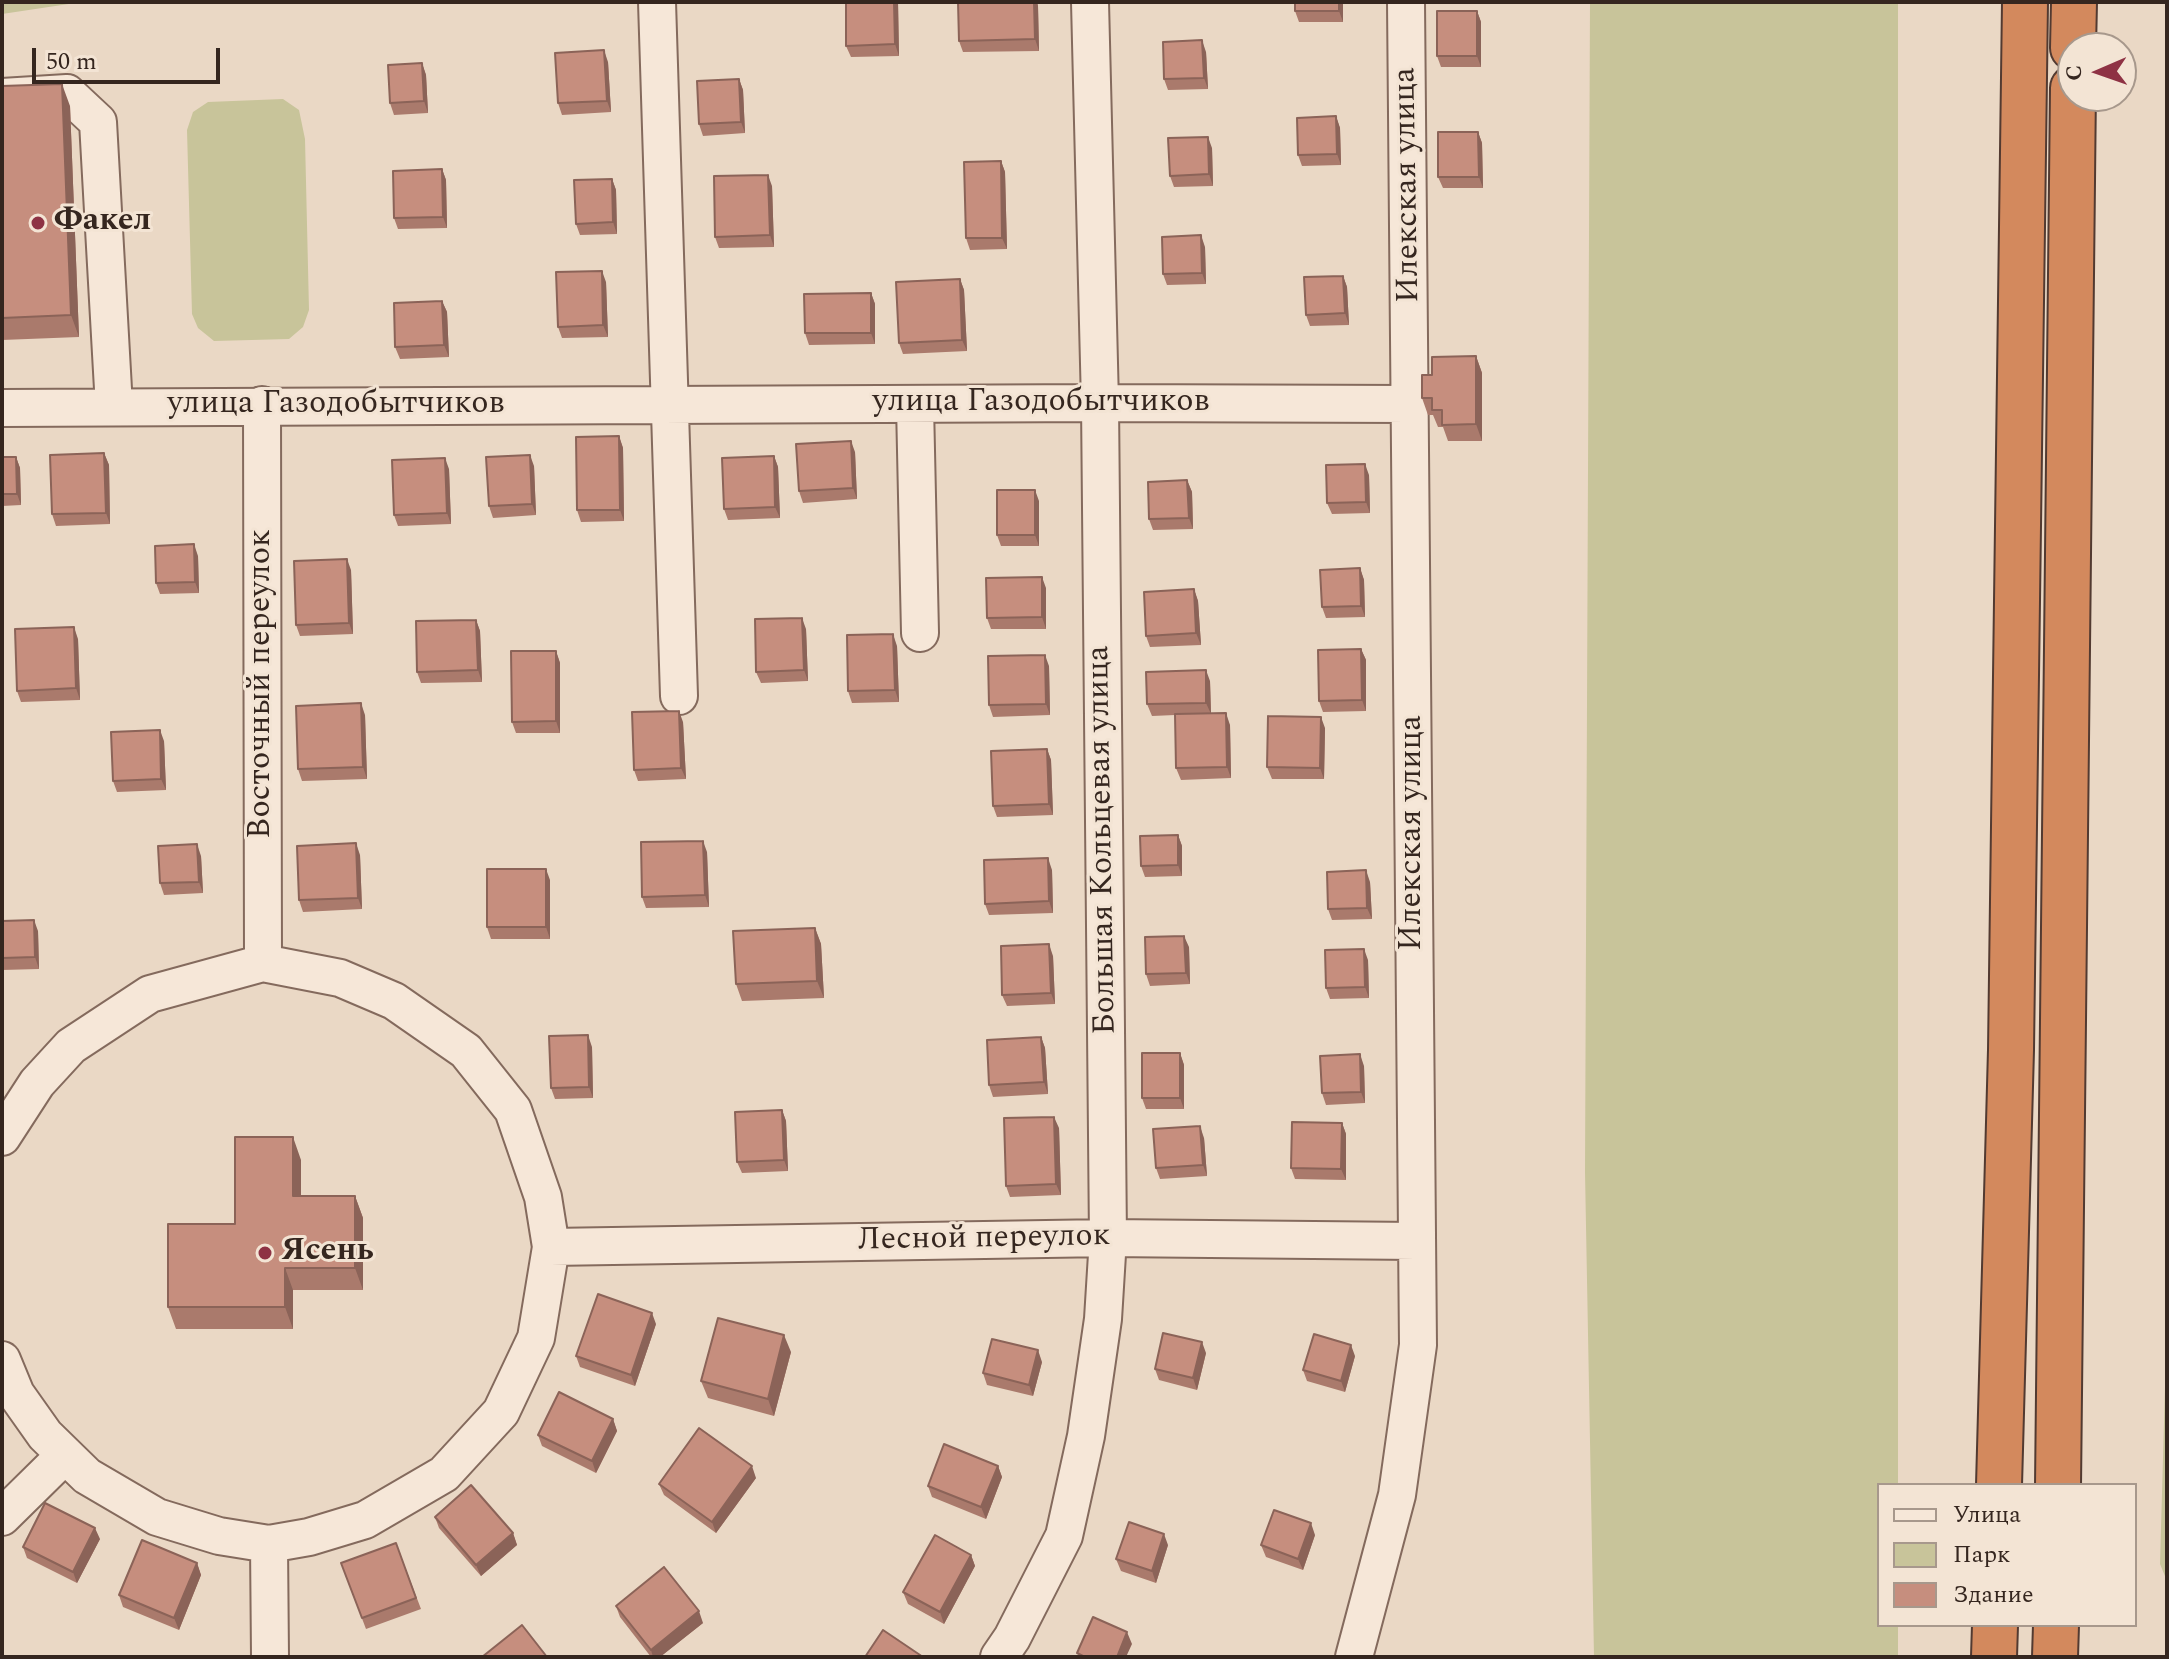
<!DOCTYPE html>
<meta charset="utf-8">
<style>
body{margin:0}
#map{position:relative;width:2169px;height:1659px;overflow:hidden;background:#ead8c5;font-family:Spectral,serif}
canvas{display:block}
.frame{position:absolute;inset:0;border:4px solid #35261f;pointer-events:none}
.legend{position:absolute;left:1877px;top:1483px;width:260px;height:144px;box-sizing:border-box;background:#f3e4d4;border:2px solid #a7988c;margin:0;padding:10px 14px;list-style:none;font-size:24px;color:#35261f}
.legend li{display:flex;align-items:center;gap:16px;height:40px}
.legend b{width:40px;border:2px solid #a7988c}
.north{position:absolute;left:2057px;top:32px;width:80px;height:80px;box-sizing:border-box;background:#f3e4d4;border:2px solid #a7988c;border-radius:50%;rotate:268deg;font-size:22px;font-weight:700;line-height:32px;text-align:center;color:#35261f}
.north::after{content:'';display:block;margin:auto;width:28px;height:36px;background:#8e3244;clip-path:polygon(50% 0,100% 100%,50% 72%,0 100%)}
.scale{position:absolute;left:32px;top:48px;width:188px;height:36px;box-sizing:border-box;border:4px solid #35261f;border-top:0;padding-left:10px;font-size:24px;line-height:28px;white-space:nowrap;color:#35261f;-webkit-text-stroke:6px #f3e4d4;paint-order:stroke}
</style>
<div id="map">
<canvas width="2169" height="1659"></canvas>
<div class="frame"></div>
<ul class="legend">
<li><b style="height:10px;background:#f6e7d8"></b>Улица</li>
<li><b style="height:22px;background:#c8c49a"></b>Парк</li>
<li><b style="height:22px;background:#c68e7e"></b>Здание</li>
</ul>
<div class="north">С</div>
<div class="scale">50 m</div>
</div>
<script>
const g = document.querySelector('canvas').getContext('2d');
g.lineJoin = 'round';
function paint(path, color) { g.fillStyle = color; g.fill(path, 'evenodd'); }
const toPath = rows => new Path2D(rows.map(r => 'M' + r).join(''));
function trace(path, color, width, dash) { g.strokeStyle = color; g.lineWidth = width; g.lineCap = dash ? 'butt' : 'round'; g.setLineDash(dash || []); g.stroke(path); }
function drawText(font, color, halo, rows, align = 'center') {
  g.font = font + ' Spectral,serif'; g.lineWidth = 6; g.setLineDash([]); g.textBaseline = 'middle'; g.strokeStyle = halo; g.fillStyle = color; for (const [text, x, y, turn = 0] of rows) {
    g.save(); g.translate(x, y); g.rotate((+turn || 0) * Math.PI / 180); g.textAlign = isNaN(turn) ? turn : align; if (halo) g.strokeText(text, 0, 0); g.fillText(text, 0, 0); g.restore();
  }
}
paint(toPath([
 [2,2,82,2,2,14],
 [1590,2,1898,2,1898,1485,1879,1485,1879,1625,1898,1625,1898,1657,1594,1657,1585,1172],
 [283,99,299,110,305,139,309,310,303,327,289,339,214,341,198,328,192,314,187,130,193,112,208,102],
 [2167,1316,2167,1581,2160,1564]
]), '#c8c49a');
const minor = toPath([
 [657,2,679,696],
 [2,97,67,93,98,122,114,407],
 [262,405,263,963],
 [915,405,920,633],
 [2,408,1100,403,1411,404],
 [2,1137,37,1083,71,1046,150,994,263,963,340,978,394,1001,466,1051,513,1110,543,1197,551,1247,536,1338,501,1412,444,1474,365,1520,309,1537,269,1544,219,1536,157,1517,87,1476,45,1435,16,1394,2,1360],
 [551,1247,1108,1238,1416,1241],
 [2,1517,65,1455],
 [269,1544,270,1657],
 [999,1657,1012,1638,1064,1536,1086,1436,1103,1319,1108,1238,1100,403,1090,2],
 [1354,1657,1397,1495,1418,1345,1406,2]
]);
const highway = toPath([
 [2073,48,2074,2],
 [1999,1485,2011,1050,2025,2],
 [2058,1485,2073,88],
 [1994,1657,1995,1625],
 [2055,1657,2056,1625]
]);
trace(minor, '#846a5d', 40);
trace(highway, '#523a31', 48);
trace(minor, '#f6e7d8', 36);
trace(highway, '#d3895d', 44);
paint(toPath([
 [846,2,898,2,899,56,851,57,846,46],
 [958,2,1037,2,1038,6,1039,51,963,52,959,41],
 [1343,2,1343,22,1299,22,1295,11],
 [1477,11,1481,22,1481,67,1441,67,1437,56],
 [1206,52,1208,89,1168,90,1164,79],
 [608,62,611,112,562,115,558,103],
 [422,63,426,75,428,113,394,115,390,103],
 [739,79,743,90,745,133,703,136,699,124],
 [2,86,70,106,79,337,2,340],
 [1336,116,1340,128,1341,165,1302,166,1298,155],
 [1478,132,1482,143,1483,188,1443,188,1438,177],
 [1212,148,1213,186,1174,187,1170,176],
 [1001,161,1005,172,1007,249,970,250,966,238],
 [442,169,446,180,447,228,398,229,394,218],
 [612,179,616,190,617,234,580,235,576,224],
 [772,186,774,247,719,248,715,237],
 [1205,247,1206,284,1167,285,1163,274],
 [1343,276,1347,287,1349,325,1310,326,1306,315],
 [960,279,964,290,967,351,903,354,899,343],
 [606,282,608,337,562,338,558,327],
 [871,293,875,304,875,344,809,345,805,333],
 [442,301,447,312,449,357,400,359,395,347],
 [1476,356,1482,373,1482,441,1448,441,1443,427,1438,427,1433,415,1428,415,1422,398,1432,375],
 [619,436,623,448,624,521,581,522,577,510],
 [855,452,857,499,803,503,799,491],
 [104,453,109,465,110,524,56,526,52,514],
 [774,456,778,467,780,518,728,520,724,509],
 [2,457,16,457,20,468,21,505,2,506],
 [534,466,536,515,493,518,489,506],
 [449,469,451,524,398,526,394,515],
 [1369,475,1370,513,1332,514,1327,503],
 [1187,480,1192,492,1193,529,1153,530,1149,519],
 [1039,501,1039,546,1001,546,997,535],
 [198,556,199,593,160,594,156,583],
 [1360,568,1364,580,1365,617,1326,618,1322,607],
 [351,570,353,634,300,636,296,625],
 [1046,588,1046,629,991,629,987,618],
 [1194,589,1198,601,1201,645,1150,647,1146,636],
 [476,620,480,631,482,682,421,683,417,672],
 [806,629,808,681,761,683,756,672],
 [78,639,80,700,21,702,17,691],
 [897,646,899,702,852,703,848,691],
 [1361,649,1366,660,1366,711,1323,712,1319,701],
 [556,651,560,663,560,733,516,733,512,722],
 [1049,666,1050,715,993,717,989,705],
 [1210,681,1211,714,1230,725,1231,778,1181,780,1176,768,1175,715,1152,716,1147,704],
 [365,715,367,779,302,781,298,769],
 [683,722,686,779,638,781,634,770],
 [1325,728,1324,779,1272,779,1267,767],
 [164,741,166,790,117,792,113,781],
 [1047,749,1051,760,1053,815,997,817,993,806],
 [1178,835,1182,846,1182,876,1145,877,1141,866],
 [707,852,709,907,646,908,642,897],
 [360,855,362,909,303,912,299,900],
 [201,856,203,893,164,895,160,883],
 [1052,870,1053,913,989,915,985,904],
 [550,880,550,939,491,939,487,927],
 [1370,882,1372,919,1332,920,1328,909],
 [2,921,38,931,39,969,2,970],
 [815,928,821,944,824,998,742,1001,736,984],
 [1189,947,1190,984,1150,986,1146,974],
 [1053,956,1055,1004,1007,1006,1002,995],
 [1368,960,1369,998,1330,999,1326,988],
 [1041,1037,1045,1048,1048,1094,993,1097,989,1085],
 [592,1047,593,1098,555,1099,551,1088],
 [1180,1053,1184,1065,1184,1109,1146,1109,1142,1098],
 [1364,1066,1365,1103,1326,1105,1322,1093],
 [782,1110,786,1121,788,1171,742,1173,737,1162],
 [1342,1123,1346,1134,1346,1180,1295,1179,1291,1168],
 [1059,1128,1061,1195,1010,1197,1006,1186],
 [1204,1138,1207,1176,1160,1179,1156,1168],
 [301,1160,301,1196,355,1196,363,1218,363,1290,293,1290,293,1329,176,1329,168,1307,235,1224],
 [656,1324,635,1386,580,1367,576,1356],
 [791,1352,774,1416,708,1398,701,1381],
 [1206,1353,1197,1390,1159,1380,1155,1369],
 [1355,1356,1345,1392,1307,1381,1303,1370],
 [1042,1362,1033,1396,987,1385,983,1373],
 [613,1419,617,1431,596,1473,542,1446,538,1435],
 [998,1466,1002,1477,986,1519,932,1497,928,1486],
 [756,1478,716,1533,664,1495,659,1484],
 [435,1517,513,1533,517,1545,481,1576,439,1528],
 [1315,1535,1303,1570,1266,1557,1261,1545],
 [100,1539,77,1583,27,1558,23,1547],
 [396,1543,421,1609,366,1629,341,1563],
 [1168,1545,1156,1583,1121,1571,1116,1559],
 [971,1555,975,1566,944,1624,908,1604,903,1592],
 [197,1563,201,1575,179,1630,123,1607,119,1595],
 [616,1606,703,1623,660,1657,651,1657,620,1617]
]), '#aa7a6c');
paint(toPath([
 [894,2,898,2,899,56,895,44],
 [1034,2,1037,2,1038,6,1039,51,1035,39],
 [1339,2,1343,2,1343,22,1339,11],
 [1477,11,1481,22,1481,67,1477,56],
 [1202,40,1206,52,1208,89,1204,78],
 [604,50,608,62,611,112,607,101],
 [422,63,426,75,428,113,424,101],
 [739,79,743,90,745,133,741,122],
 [62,84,70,106,79,337,71,315],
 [1336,116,1340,128,1341,165,1337,154],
 [1478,132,1482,143,1483,188,1479,177],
 [1208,137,1212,148,1213,186,1209,174],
 [1001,161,1005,172,1007,249,1002,238],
 [442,169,446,180,447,228,443,217],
 [768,175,772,186,774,247,770,235],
 [612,179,616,190,617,234,613,222],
 [1201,235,1205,247,1206,284,1202,273],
 [602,271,606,282,608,337,603,325],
 [1343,276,1347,287,1349,325,1345,313],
 [960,279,964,290,967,351,962,340],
 [871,293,875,304,875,344,871,333],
 [442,301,447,312,449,357,444,345],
 [1476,356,1482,373,1482,441,1476,424],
 [619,436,623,448,624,521,620,510],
 [851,441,855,452,857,499,853,488],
 [104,453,109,465,110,524,106,513],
 [530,455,534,466,536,515,532,504],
 [774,456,778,467,780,518,775,507],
 [16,457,20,468,21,505,17,494],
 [445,458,449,469,451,524,447,513],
 [1365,464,1369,475,1370,513,1366,502],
 [1187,480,1192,492,1193,529,1189,518],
 [1035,490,1039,501,1039,546,1035,535],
 [194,544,198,556,199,593,195,582],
 [347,559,351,570,353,634,349,623],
 [1360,568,1364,580,1365,617,1361,606],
 [1042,577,1046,588,1046,629,1042,617],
 [1194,589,1198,601,1201,645,1196,633],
 [802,618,806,629,808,681,804,670],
 [476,620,480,631,482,682,478,670],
 [74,627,78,639,80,700,76,688],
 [893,634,897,646,899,702,895,690],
 [1361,649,1366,660,1366,711,1362,700],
 [556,651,560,663,560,733,556,721],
 [1045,655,1049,666,1050,715,1046,704],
 [1206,670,1210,681,1211,714,1206,703],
 [361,703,365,715,367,779,363,767],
 [679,711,683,722,686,779,681,768],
 [1226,713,1230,725,1231,778,1227,767],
 [1321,717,1325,728,1324,779,1320,768],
 [160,730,164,741,166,790,161,779],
 [1047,749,1051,760,1053,815,1049,804],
 [1178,835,1182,846,1182,876,1178,865],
 [703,841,707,852,709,907,705,895],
 [356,843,360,855,362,909,358,898],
 [197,844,201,856,203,893,199,882],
 [1048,858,1052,870,1053,913,1049,901],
 [546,869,550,880,550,939,546,927],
 [1366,870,1370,882,1372,919,1367,908],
 [34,920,38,931,39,969,35,957],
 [815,928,821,944,824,998,817,981],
 [1184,936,1189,947,1190,984,1186,973],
 [1049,944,1053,956,1055,1004,1051,993],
 [1364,949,1368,960,1369,998,1365,987],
 [588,1035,592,1047,593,1098,589,1087],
 [1041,1037,1045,1048,1048,1094,1044,1082],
 [1180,1053,1184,1065,1184,1109,1180,1098],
 [1360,1054,1364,1066,1365,1103,1361,1092],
 [782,1110,786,1121,788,1171,784,1160],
 [1054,1117,1059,1128,1061,1195,1056,1184],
 [1342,1123,1346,1134,1346,1180,1341,1169],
 [1200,1126,1204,1138,1207,1176,1203,1165],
 [293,1137,301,1160,301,1218,293,1196],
 [355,1196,363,1218,363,1290,355,1268],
 [285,1268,293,1290,293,1329,285,1307],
 [652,1313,656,1324,635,1386,631,1375],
 [784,1335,791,1352,774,1416,768,1399],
 [1202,1342,1206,1353,1197,1390,1193,1378],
 [1351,1345,1355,1356,1345,1392,1341,1381],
 [1038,1350,1042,1362,1033,1396,1029,1385],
 [613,1419,617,1431,596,1473,592,1461],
 [752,1466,756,1478,716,1533,712,1522],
 [998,1466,1002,1477,986,1519,981,1507],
 [1311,1523,1315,1535,1303,1570,1298,1559],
 [95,1528,100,1539,77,1583,73,1572],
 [513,1533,517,1545,481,1576,476,1565],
 [1164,1534,1168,1545,1156,1583,1152,1571],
 [971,1555,975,1566,944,1624,940,1612],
 [197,1563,201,1575,179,1630,174,1618],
 [699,1611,703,1623,660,1657,653,1657,651,1650],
 [1127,1632,1132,1644,1126,1657,1117,1657]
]), '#8b6358');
const building = toPath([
 [846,2,894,2,895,44,846,46,846,2],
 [958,2,1034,2,1035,39,959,41,958,2],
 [1295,2,1339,2,1339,11,1295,11,1295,2],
 [1437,11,1477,11,1477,56,1437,56,1437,11],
 [1202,40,1204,78,1164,79,1163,42,1202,40],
 [604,50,607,101,558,103,555,53,604,50],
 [422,63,424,101,390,103,388,65,422,63],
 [739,79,741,122,699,124,697,81,739,79],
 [62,84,71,315,2,318,2,86,62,84],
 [1336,116,1337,154,1298,155,1297,118,1336,116],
 [1438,132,1478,132,1479,177,1438,177,1438,132],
 [1208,137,1209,174,1170,176,1168,138,1208,137],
 [1001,161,1002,238,966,238,964,162,1001,161],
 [442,169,443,217,394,218,393,171,442,169],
 [768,175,770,235,715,237,714,176,768,175],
 [612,179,613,222,576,224,574,180,612,179],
 [1201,235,1202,273,1163,274,1162,237,1201,235],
 [602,271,603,325,558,327,556,272,602,271],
 [1343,276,1345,313,1306,315,1304,277,1343,276],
 [960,279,962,340,899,343,896,282,960,279],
 [871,293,871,333,805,333,804,294,871,293],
 [442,301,444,345,395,347,394,303,442,301],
 [1476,356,1476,424,1442,425,1442,410,1432,410,1432,398,1422,398,1422,375,1432,375,1432,357,1476,356],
 [619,436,620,510,577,510,576,437,619,436],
 [851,441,853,488,799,491,796,444,851,441],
 [104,453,106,513,52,514,50,455,104,453],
 [530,455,532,504,489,506,486,457,530,455],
 [774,456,775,507,724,509,722,458,774,456],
 [2,457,16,457,17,494,2,494,2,457],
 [445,458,447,513,394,515,392,460,445,458],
 [1365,464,1366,502,1327,503,1326,465,1365,464],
 [1187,480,1189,518,1149,519,1148,482,1187,480],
 [997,490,1035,490,1035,535,997,535,997,490],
 [194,544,195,582,156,583,155,546,194,544],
 [347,559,349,623,296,625,294,561,347,559],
 [1360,568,1361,606,1322,607,1320,570,1360,568],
 [1042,577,1042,617,987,618,986,578,1042,577],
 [1194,589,1196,633,1146,636,1144,592,1194,589],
 [802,618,804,670,756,672,755,619,802,618],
 [476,620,478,670,417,672,416,621,476,620],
 [74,627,76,688,17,691,15,629,74,627],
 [893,634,895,690,848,691,847,635,893,634],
 [1361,649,1362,700,1319,701,1318,650,1361,649],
 [511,651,556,651,556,721,512,722,511,651],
 [1045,655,1046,704,989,705,988,656,1045,655],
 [1206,670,1206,703,1147,704,1146,672,1206,670],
 [361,703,363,767,298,769,296,706,361,703],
 [679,711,681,768,634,770,632,712,679,711],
 [1226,713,1227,767,1176,768,1175,714,1226,713],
 [1268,716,1321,717,1320,768,1267,767,1268,716],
 [160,730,161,779,113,781,111,732,160,730],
 [1047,749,1049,804,993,806,991,751,1047,749],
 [1178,835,1178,865,1141,866,1140,836,1178,835],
 [703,841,705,895,642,897,641,842,703,841],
 [356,843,358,898,299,900,297,846,356,843],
 [197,844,199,882,160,883,158,846,197,844],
 [1048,858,1049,901,985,904,984,860,1048,858],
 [487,869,546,869,546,927,487,927,487,869],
 [1366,870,1367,908,1328,909,1327,872,1366,870],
 [34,920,35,957,2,958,2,921,34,920],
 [815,928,817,981,736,984,733,931,815,928],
 [1184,936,1186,973,1146,974,1145,937,1184,936],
 [1049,944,1051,993,1002,995,1001,946,1049,944],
 [1364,949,1365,987,1326,988,1325,950,1364,949],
 [588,1035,589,1087,551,1088,549,1036,588,1035],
 [1041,1037,1044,1082,989,1085,987,1040,1041,1037],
 [1142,1053,1180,1053,1180,1098,1142,1098,1142,1053],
 [1360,1054,1361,1092,1322,1093,1320,1056,1360,1054],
 [782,1110,784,1160,737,1162,735,1112,782,1110],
 [1054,1117,1056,1184,1006,1186,1004,1118,1054,1117],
 [1292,1122,1342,1123,1341,1169,1291,1168,1292,1122],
 [1200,1126,1203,1165,1156,1168,1153,1129,1200,1126],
 [235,1137,293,1137,293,1196,355,1196,355,1268,285,1268,285,1307,168,1307,168,1224,235,1224,235,1137],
 [598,1294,652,1313,631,1375,576,1356,598,1294],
 [718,1318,784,1335,768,1399,701,1381,718,1318],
 [1163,1333,1202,1342,1193,1378,1155,1369,1163,1333],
 [1314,1334,1351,1345,1341,1381,1303,1370,1314,1334],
 [992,1339,1038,1350,1029,1385,983,1373,992,1339],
 [559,1392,613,1419,592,1461,538,1435,559,1392],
 [699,1428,752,1466,712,1522,659,1484,699,1428],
 [944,1444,998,1466,981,1507,928,1486,944,1444],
 [471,1485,513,1533,476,1565,435,1517,471,1485],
 [45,1503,95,1528,73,1572,23,1547,45,1503],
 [1274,1510,1311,1523,1298,1559,1261,1545,1274,1510],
 [1129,1522,1164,1534,1152,1571,1116,1559,1129,1522],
 [935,1535,971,1555,940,1612,903,1592,935,1535],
 [142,1540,197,1563,174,1618,119,1595,142,1540],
 [396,1543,416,1598,362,1618,341,1563,396,1543],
 [664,1567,699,1611,651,1650,616,1606,664,1567],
 [1093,1617,1127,1632,1117,1657,1085,1657,1077,1653,1093,1617],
 [522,1625,547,1657,482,1657,522,1625],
 [883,1630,923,1657,865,1657,883,1630]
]);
paint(building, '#c68e7e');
trace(building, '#8b6358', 2);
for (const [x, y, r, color] of [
 [38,223,8,"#8e3244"],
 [265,1253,8,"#8e3244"]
]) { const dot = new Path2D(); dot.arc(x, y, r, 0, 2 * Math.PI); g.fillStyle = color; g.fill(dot); trace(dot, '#f3e4d4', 3); }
drawText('32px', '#35261f', '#f3e4d4', [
 ["Илекская улица",1409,185,-91],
 ["улица Газодобытчиков",1041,404],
 ["улица Газодобытчиков",336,406],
 ["Восточный переулок",263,684,-90],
 ["Илекская улица",1414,833,-90],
 ["Большая Кольцевая улица",1104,840,-91],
 ["Лесной переулок",984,1240,-1]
]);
drawText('bold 32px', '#35261f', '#f3e4d4', [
 ["Факел",54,223],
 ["Ясень",281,1253]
], 'left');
</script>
